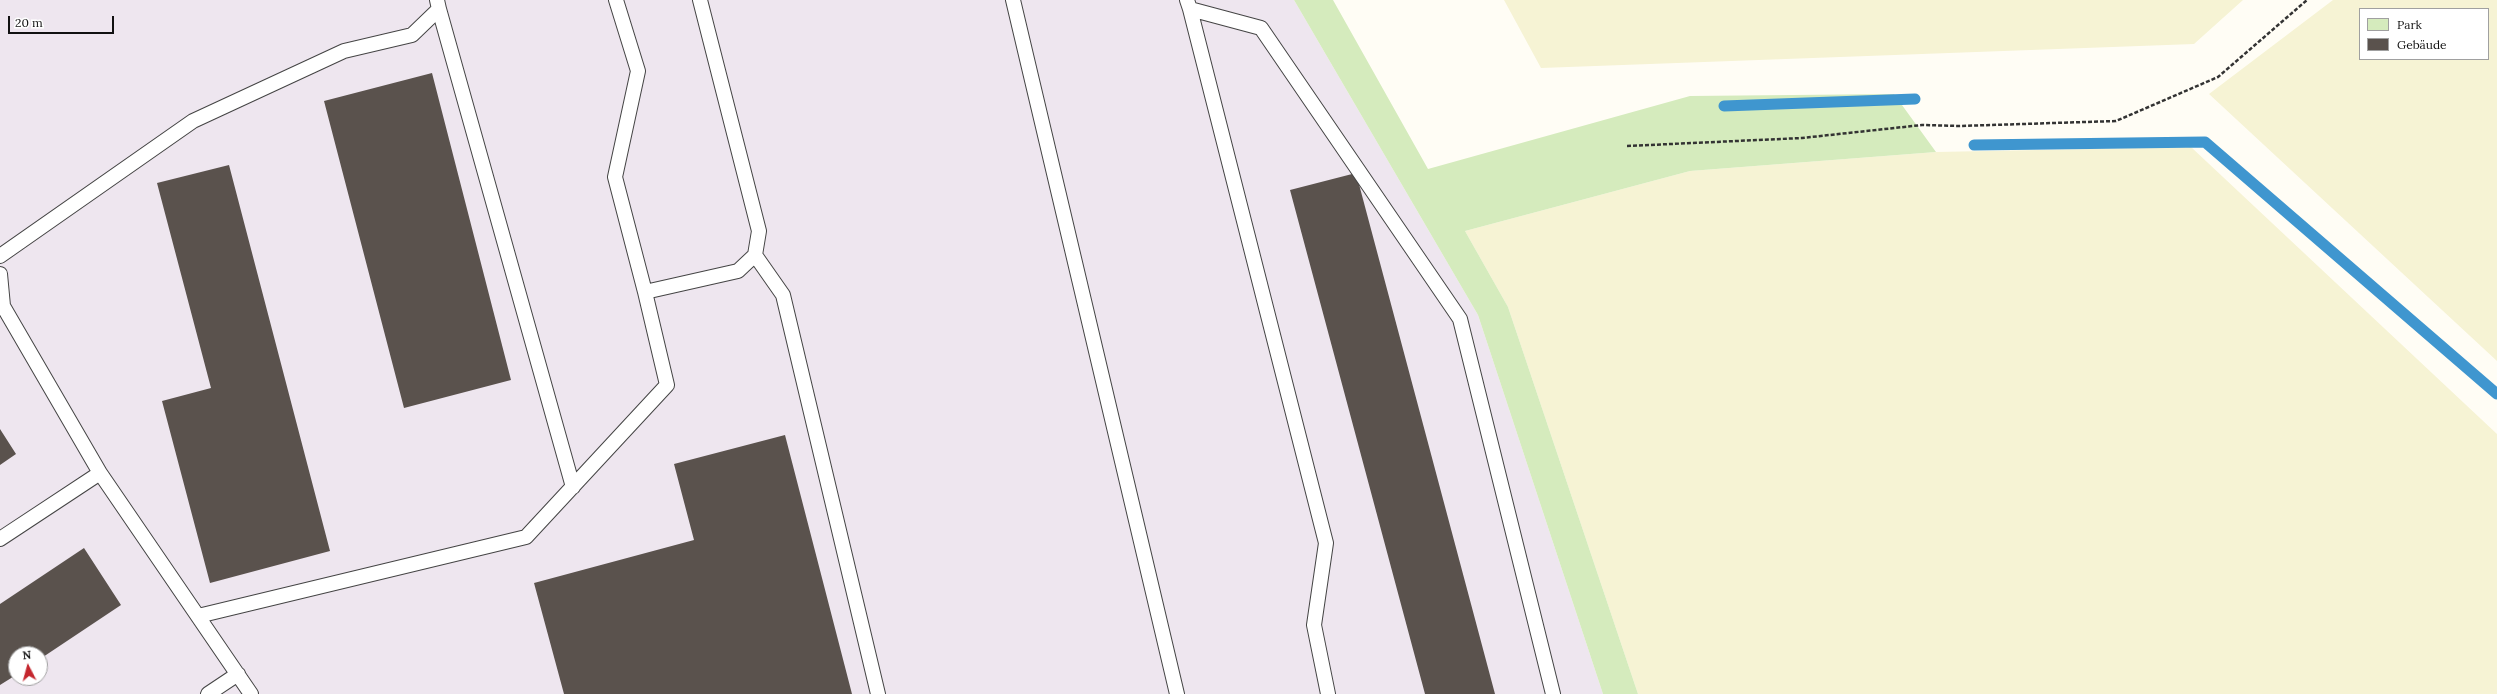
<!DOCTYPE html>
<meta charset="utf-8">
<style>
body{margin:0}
#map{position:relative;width:2497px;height:694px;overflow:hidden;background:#fffdf5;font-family:Lora,serif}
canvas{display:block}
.legend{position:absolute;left:2359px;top:8px;width:130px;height:52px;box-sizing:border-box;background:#fff;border:1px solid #a0a0a0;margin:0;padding:5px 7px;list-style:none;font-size:12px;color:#111}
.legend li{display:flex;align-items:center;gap:8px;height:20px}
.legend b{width:20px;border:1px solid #a0a0a0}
.north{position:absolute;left:8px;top:646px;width:40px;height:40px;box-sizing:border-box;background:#fff;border:1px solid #a0a0a0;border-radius:50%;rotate:354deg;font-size:11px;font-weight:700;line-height:16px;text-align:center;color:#111}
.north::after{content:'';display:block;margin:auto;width:14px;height:18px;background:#c4262e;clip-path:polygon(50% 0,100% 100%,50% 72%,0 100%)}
.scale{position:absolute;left:8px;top:16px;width:106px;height:18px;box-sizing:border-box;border:2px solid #111;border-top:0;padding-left:5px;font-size:12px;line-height:14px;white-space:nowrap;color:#111;-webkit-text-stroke:3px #fff;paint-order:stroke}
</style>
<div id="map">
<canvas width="2497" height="694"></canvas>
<ul class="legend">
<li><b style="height:11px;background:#d5ebbd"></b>Park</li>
<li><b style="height:11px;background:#5a524d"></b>Gebäude</li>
</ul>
<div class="north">N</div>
<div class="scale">20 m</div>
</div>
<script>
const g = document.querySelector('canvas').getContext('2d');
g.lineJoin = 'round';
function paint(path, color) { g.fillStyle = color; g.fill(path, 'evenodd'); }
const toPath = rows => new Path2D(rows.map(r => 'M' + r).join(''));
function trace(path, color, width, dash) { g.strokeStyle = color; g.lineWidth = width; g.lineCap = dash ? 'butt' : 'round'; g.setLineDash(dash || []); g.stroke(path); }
paint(toPath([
 [0,0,1294,0,1478,315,1603,694,0,694],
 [16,654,40,654,40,678,16,678]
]), '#eee6ef');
paint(toPath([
 [1504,0,2243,0,2194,44,1541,68],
 [2333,0,2497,0,2497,361,2209,94],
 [2360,9,2488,9,2488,59,2360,59],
 [2191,147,2497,434,2497,694,1638,694,1508,307,1465,231,1690,171,1936,152]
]), '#f6f3d4');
paint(toPath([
 [1294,0,1333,0,1428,169,1690,96,1894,94,1936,152,1690,171,1465,231,1508,307,1638,694,1603,694,1478,315]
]), '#d5ebbd');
trace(toPath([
 [1724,106,1915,99],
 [1974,145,2205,142,2497,394]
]), '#3f96cf', 11);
paint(toPath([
 [432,73,511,380,404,408,324,101],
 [229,165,330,551,210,583,162,401,211,388,157,183],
 [1356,173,1495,694,1425,694,1290,190],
 [0,429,16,454,0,465],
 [785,435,852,694,564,694,534,583,694,540,674,464],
 [84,548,121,605,40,659,40,654,16,654,16,675,0,685,0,604]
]), '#5a524d');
const service = toPath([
 [616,0,638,71,615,177,645,292,738,271,755,255,759,231,700,0],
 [1013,0,1177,694],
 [1187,0,1190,9,1261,28,1460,319,1553,694],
 [439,9,573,487],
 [1190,9,1326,543,1314,625,1328,694],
 [755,255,783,295,878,694],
 [0,256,193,121,344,51,412,35,439,9,437,0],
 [0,274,3,306,100,473,0,539],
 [100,473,251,694],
 [198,616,526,537,667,385,645,292],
 [208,694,238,674]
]);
trace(service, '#444', 16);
trace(toPath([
 [1627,146,1802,138,1922,125,1960,126,2116,121,2218,77,2307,0]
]), '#333', 2.5, [4, 2]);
trace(service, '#fff', 14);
</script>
